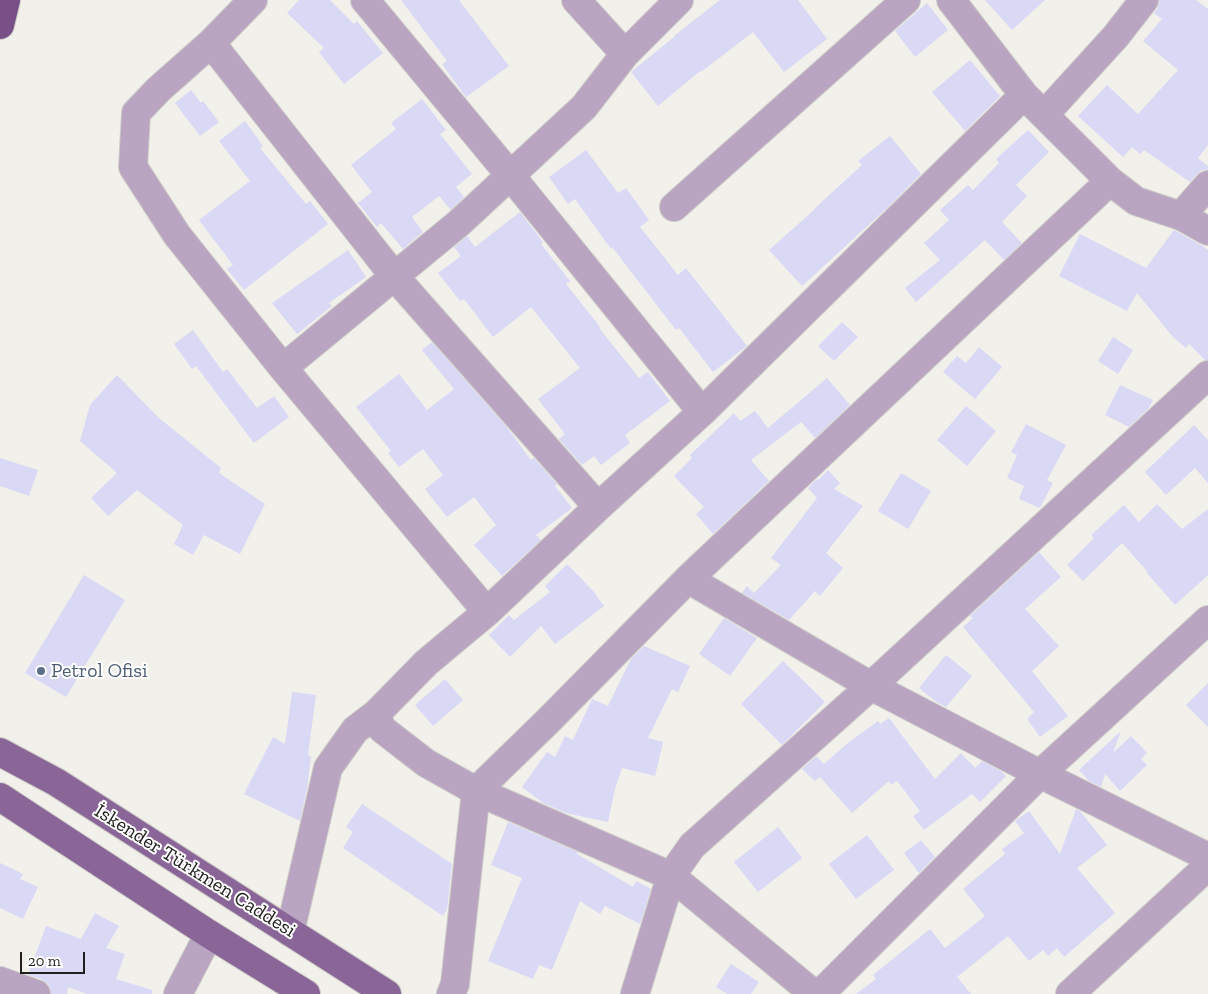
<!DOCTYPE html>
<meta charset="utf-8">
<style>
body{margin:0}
#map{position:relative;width:1208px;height:994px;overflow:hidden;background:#f2f0eb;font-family:"Zilla Slab",serif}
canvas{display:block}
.scale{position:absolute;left:20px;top:952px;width:65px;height:22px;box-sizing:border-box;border:2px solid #1f1f1d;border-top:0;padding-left:6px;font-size:15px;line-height:18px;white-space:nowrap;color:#1f1f1d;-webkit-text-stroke:4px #fff;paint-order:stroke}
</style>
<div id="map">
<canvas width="1208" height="994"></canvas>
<div class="scale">20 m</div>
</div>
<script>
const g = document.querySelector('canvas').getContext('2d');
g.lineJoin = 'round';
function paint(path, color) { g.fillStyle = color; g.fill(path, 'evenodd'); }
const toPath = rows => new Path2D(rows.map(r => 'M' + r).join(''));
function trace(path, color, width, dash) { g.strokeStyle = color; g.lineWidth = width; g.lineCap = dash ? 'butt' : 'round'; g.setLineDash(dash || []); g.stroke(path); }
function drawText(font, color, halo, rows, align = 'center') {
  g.font = font + ' "Zilla Slab",serif'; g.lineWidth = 4; g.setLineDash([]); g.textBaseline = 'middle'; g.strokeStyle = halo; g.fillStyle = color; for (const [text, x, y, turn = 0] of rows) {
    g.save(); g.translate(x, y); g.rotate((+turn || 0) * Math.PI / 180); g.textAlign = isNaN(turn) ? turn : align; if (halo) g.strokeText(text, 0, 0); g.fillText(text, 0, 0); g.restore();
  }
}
paint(toPath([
 [299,0,330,0,354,24,357,21,383,53,344,84,319,52,324,48,287,13],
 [401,0,459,0,509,66,466,97,442,64,447,61],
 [720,0,798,0,827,39,784,72,753,32,701,72,700,71,658,106,631,72,674,37,674,36],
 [985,0,1045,0,1012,30],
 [1159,0,1196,0,1208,9,1208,145,1198,158,1208,166,1208,170,1202,170,1197,174,1190,182,1144,150,1140,154,1132,147,1123,157,1078,116,1107,85,1138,114,1178,70,1143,41,1162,19,1154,13,1157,9],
 [927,3,948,30,915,57,895,31],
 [970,60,1000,96,965,131,932,92],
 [191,90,201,103,203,101,219,122,200,136,175,103],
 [422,99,446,130,440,134,472,174,456,187,464,197,451,210,439,196,412,217,423,232,403,249,381,223,377,227,358,203,372,192,351,165,396,129,391,123],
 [245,121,263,146,260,148,306,204,310,201,328,224,244,290,227,269,233,265,199,220,250,181,219,141],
 [1028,130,1049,152,1016,185,1027,196,1002,222,1022,243,1004,260,985,240,916,302,905,288,940,260,924,243,949,220,940,210,968,185,973,190,999,163,996,159],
 [890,136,921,174,885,210,802,286,769,250,814,210,814,209,862,165,858,161],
 [586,150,618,193,626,188,649,220,640,227,678,275,686,268,747,346,713,372,679,328,676,330,612,247,611,249,575,199,568,204,549,177],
 [520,212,543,242,541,244,570,281,566,284,600,327,599,328,639,378,648,372,670,401,625,435,630,443,601,465,594,456,582,465,559,439,565,434,538,399,580,368,531,307,493,337,464,299,460,301,438,273,461,256,454,247,467,236,475,247],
 [1174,230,1201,245,1208,250,1208,360,1205,360,1189,344,1186,348,1173,337,1137,293,1127,311,1059,276,1080,234,1146,268],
 [348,250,366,277,329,303,332,306,297,334,272,303],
 [842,322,858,337,834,361,818,346],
 [193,330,223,372,227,369,257,408,274,396,289,417,254,443,196,366,192,369,174,344],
 [1113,337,1133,350,1118,374,1098,361],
 [432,342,506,426,531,460,534,458,557,484,555,486,572,508,536,535,541,540,502,576,474,545,496,525,474,497,447,517,425,489,443,475,423,449,399,467,388,453,391,451,356,407,399,374,427,410,454,389,422,350],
 [979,347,1002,367,975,399,943,372,957,356,966,363],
 [117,375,159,418,221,468,219,473,265,504,240,554,204,535,193,555,174,544,183,525,137,490,108,516,91,498,117,473,80,441,90,405],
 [827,378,850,405,815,438,801,422,751,460,769,481,713,534,696,514,704,507,674,476,692,458,690,455,734,413,740,421,755,411,768,428],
 [1120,385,1153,400,1149,408,1129,427,1105,415],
 [966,406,996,431,967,466,937,440],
 [1026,424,1066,445,1047,480,1053,483,1040,508,1019,499,1024,486,1007,478,1017,455,1011,452],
 [1194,425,1208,440,1208,483,1195,468,1166,495,1145,472],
 [0,458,38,470,29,496,0,486],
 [828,470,840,483,834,489,863,506,826,553,843,568,820,596,815,591,789,620,742,593,747,586,754,593,781,565,771,558,817,498,808,488,817,479,818,480],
 [901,473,931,491,908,529,878,511],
 [1157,504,1182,529,1208,509,1208,575,1175,605,1146,572,1147,571,1122,543,1083,581,1067,565,1094,538,1091,535,1124,505,1139,522],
 [1039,552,1061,577,1025,609,1059,646,1032,671,1068,716,1040,737,1027,719,1034,712,963,627,973,618,970,616,972,614],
 [567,564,595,593,595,594,604,606,555,644,541,626,510,657,489,635,509,615,514,620,550,592,545,586],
 [84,575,125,600,66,697,25,673],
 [724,618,757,638,730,676,699,654],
 [644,646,690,666,678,692,672,689,648,738,663,742,655,776,622,768,615,789,608,822,566,813,543,803,522,787,547,752,555,757,565,736,573,740,592,699,608,706,631,659],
 [946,655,972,676,946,707,938,703,919,688],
 [783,661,825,702,782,745,741,704],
 [445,679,463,700,433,726,415,705],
 [1208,683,1208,727,1186,705],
 [292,692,316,695,308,755,311,756,307,789,300,821,244,794,273,737,285,744],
 [889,718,935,779,961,753,975,768,982,761,1001,771,1006,776,980,802,972,794,924,830,913,816,920,811,897,781,891,785,889,781,852,813,820,777,815,781,802,769,816,756,824,764,849,742,878,721,880,724],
 [1121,731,1113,753,1131,736,1147,753,1141,759,1147,765,1120,791,1105,774,1101,787,1089,781,1079,770],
 [362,804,452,864,447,909,443,916,343,848,353,832,346,827],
 [1076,809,1080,811,1107,845,1077,868,1115,913,1064,957,1057,948,1048,956,1043,950,1029,961,1008,936,957,977,971,994,856,994,876,979,873,975,930,929,945,948,985,916,963,889,1005,854,1002,849,1024,833,1015,821,1029,811,1060,854],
 [508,822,578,852,577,854,633,887,636,881,651,889,640,924,605,906,600,914,580,901,552,970,539,965,533,979,488,961,522,878,491,865],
 [778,827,802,858,758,892,734,862],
 [867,835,894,870,856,899,829,864],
 [921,840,935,857,919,873,904,853],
 [0,863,23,874,20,879,38,887,23,919,0,908],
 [95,913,119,926,106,948,125,954,116,979,152,990,152,994,87,994,68,987,67,994,51,994,51,991,48,984,41,979,28,975,46,926,81,939],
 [731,964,759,982,751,994,727,994,716,987]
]), '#d9d8f5');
const minor = toPath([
 [253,0,211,43,159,89,136,113,133,167,177,235,283,368,487,612],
 [365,0,510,175,702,412],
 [576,0,625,54],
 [951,0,1024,95,1110,181,1136,201,1181,216,1208,231],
 [211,43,394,276,598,507],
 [1044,115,1116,36,1144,0],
 [1110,181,688,579,871,686,1040,774,1208,857],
 [674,207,906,0],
 [1181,216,1208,185],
 [283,368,459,223,584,107,625,54,679,0],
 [290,932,328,768,355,730,376,714],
 [0,981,36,994],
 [178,994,209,934],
 [451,994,455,984,476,791,548,721,688,579],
 [635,994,671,876,476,791,426,763,382,729,376,714,426,663,487,612,598,507,702,412,1024,95],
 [814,994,671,876,692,846,871,686,1208,375],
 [820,994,1040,774,1208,620],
 [1070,994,1208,866]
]);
const major = toPath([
 [0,752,56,782,387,994],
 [0,797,209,934,306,994]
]);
const highway = toPath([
 [0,25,6,0]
]);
trace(minor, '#cccac6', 30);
trace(major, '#cccac6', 30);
trace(highway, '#cccac6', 30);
trace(minor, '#b9a5c1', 28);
trace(major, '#8a6698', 28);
trace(highway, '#794f88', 28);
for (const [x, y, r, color] of [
 [41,671,5,"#5c6f8a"]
]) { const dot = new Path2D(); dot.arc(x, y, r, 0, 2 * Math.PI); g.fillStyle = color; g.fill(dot); trace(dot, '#fff', 2); }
drawText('20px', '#4e5e75', '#fff', [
 ["Petrol Ofisi",51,671]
], 'left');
drawText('20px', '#1f1f1d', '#fff', [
 ["İskender Türkmen Caddesi",195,871,32]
]);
</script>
